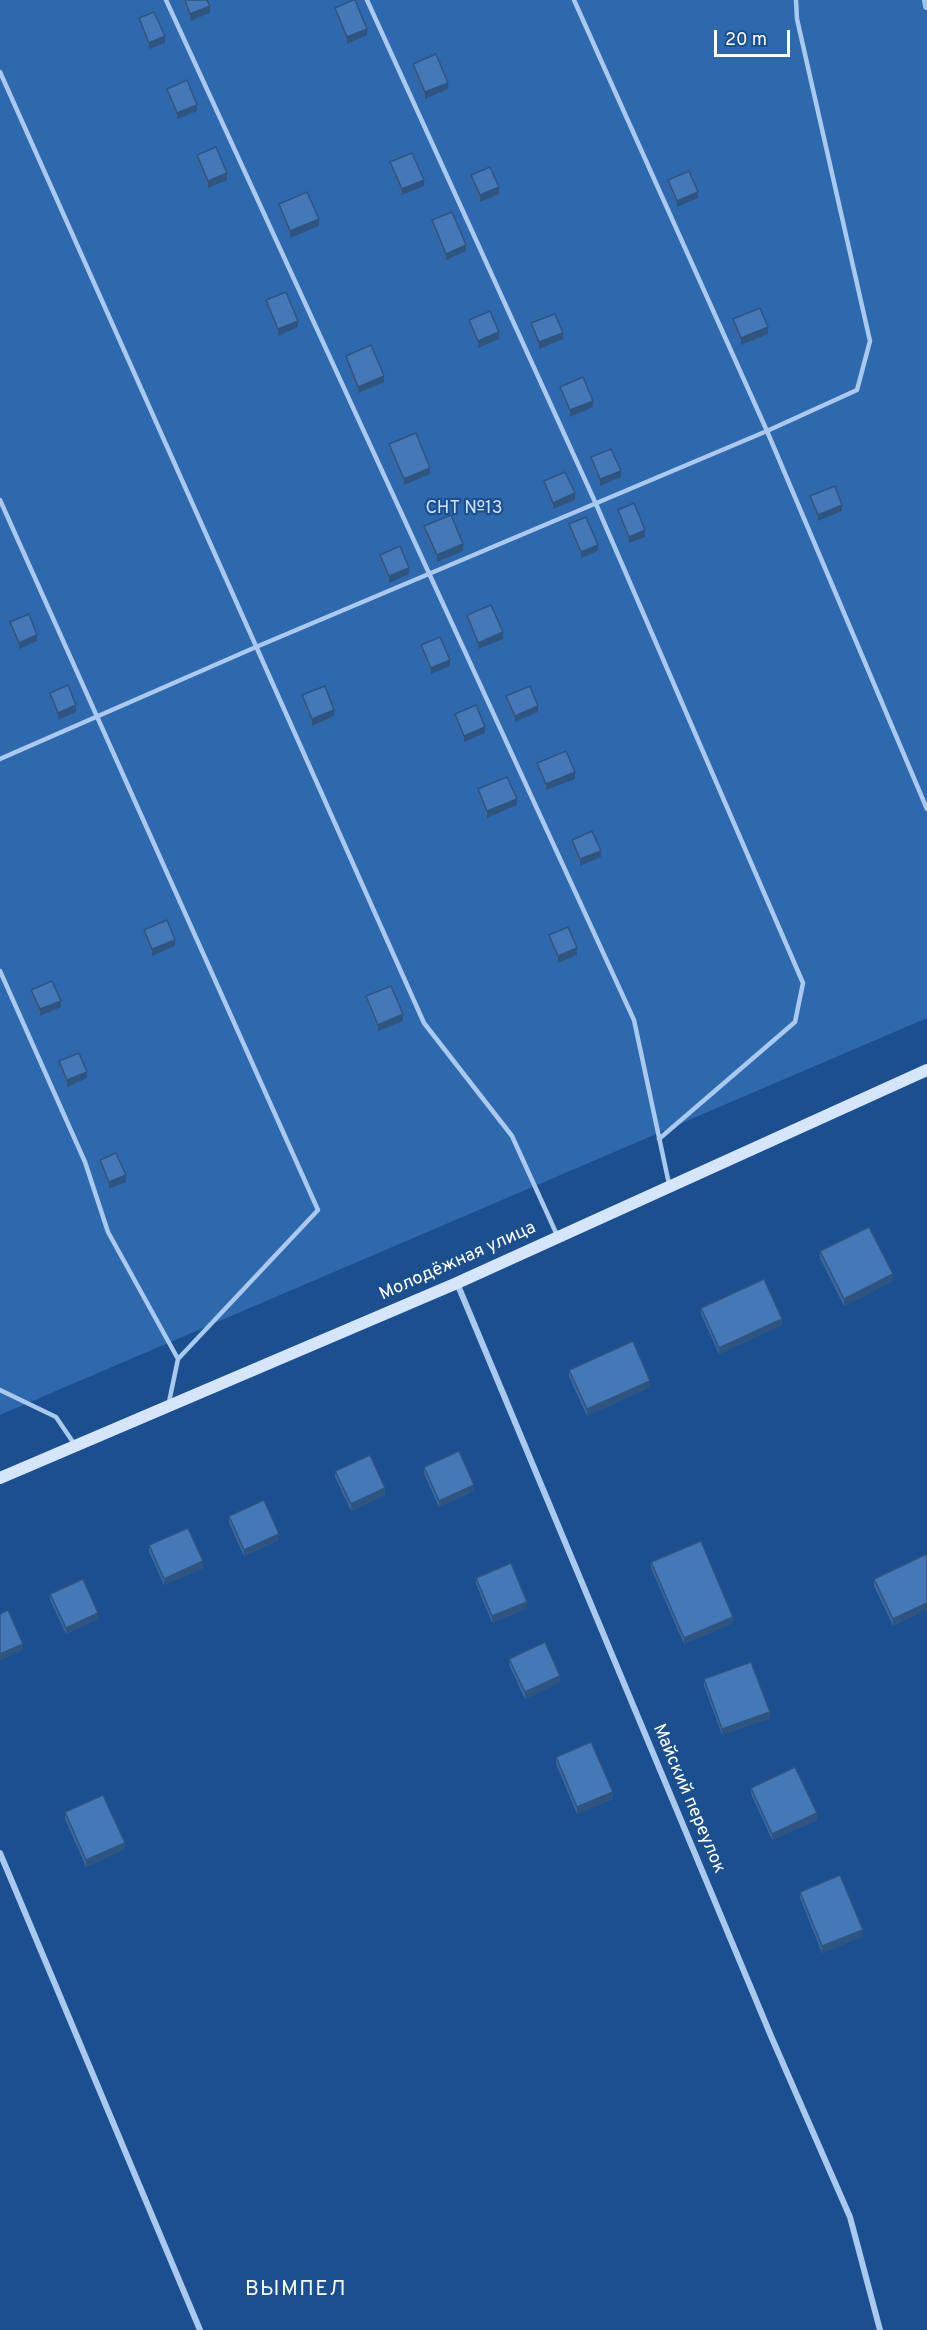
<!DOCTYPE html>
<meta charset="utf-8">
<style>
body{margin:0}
#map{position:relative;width:927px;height:2330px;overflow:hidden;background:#1b4f8f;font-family:Overpass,sans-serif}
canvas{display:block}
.scale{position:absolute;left:714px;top:30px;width:76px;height:27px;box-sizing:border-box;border:3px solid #fff;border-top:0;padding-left:8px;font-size:18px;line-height:21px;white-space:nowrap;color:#fff;-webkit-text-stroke:4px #1b4f8f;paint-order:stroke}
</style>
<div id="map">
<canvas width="927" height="2330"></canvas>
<div class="scale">20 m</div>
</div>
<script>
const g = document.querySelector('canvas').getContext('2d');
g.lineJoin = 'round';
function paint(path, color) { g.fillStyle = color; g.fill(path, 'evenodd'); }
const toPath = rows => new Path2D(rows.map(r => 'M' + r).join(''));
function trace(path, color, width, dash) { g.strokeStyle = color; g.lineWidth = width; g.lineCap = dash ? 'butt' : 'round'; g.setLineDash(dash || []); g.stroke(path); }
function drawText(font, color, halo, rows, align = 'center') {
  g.font = font + ' Overpass,sans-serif'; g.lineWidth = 4.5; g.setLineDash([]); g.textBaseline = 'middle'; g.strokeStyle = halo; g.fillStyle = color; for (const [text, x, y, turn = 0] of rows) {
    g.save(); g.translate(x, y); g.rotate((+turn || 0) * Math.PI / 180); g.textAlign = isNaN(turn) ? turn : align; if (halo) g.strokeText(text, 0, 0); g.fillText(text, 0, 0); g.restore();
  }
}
paint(toPath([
 [0,0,927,0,927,1018,0,1415]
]), '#2e69ad');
trace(toPath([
 [926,0,927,6]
]), '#9cc4f0', 8);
trace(toPath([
 [166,0,634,1020,669,1184],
 [367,0,596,504,803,983,795,1022,659,1139],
 [574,0,767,431,927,809],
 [0,72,424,1023,512,1136,557,1235],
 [0,500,318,1210,178,1359,169,1402],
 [0,759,256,647,767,431,857,390,870,341,797,19,796,0],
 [0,971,85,1162,108,1232,178,1359],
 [0,1390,56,1417,75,1445]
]), '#a9c9ee', 4.5);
trace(toPath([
 [457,1283,771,2036,850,2217,880,2330],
 [0,1853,200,2330]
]), '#a9c9ee', 6);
trace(toPath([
 [0,1478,457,1283,927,1070]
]), '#d6e6fa', 12);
paint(toPath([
 [182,0,207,0,210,13,190,21],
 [335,8,367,35,347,44,335,14],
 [139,18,165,43,149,49,139,24],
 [413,64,448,89,425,99,413,71],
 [167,89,197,111,177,119,167,95],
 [197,155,227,180,208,188,197,161],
 [390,162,424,186,402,195,390,168],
 [471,175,499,194,480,202,471,181],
 [668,180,698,198,677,207,668,186],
 [279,204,319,226,290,238,279,210],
 [432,220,466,251,446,260,432,227],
 [266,300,298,327,278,336,266,306],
 [733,319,768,334,741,345,733,326],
 [469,320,499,339,478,348,469,326],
 [531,323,563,339,539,349,531,330],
 [346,356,384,382,358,393,346,362],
 [560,387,593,407,570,417,560,393],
 [389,444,430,474,404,485,389,450],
 [591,457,621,477,600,486,591,464],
 [544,481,575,500,553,509,544,487],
 [810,496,842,511,818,521,810,503],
 [618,510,645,537,629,543,618,516],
 [569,524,598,551,581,558,569,531],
 [424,526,463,551,437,562,424,533],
 [380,555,409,574,389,583,380,562],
 [467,615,503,639,478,649,467,621],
 [10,622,37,641,19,649,10,629],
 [421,645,450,666,431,674,421,651],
 [50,693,76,712,58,720,50,700],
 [302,695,334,716,312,726,302,702],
 [506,696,538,712,515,722,506,702],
 [455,714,485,733,464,742,455,720],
 [537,763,575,779,546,790,537,769],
 [478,789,517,805,487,818,478,795],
 [572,840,601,857,580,866,572,846],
 [144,930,175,946,152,956,144,936],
 [549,935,577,955,558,963,549,941],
 [31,990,61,1007,40,1016,31,996],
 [366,996,403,1021,378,1031,366,1003],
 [59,1061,87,1078,67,1087,59,1067],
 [100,1160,126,1182,109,1189,100,1166],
 [820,1251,893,1281,844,1306,820,1258],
 [701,1308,782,1325,719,1354,701,1314],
 [569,1370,650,1387,587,1416,569,1377],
 [424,1467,474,1491,439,1507,424,1474],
 [335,1471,385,1495,351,1511,335,1477],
 [229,1516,279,1540,244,1556,229,1523],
 [149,1545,203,1568,164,1585,149,1552],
 [927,1554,893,1626,874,1586,874,1579],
 [651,1562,733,1623,684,1644,651,1568],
 [476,1578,527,1608,492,1623,476,1584],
 [50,1594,98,1619,66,1634,50,1600],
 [509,1659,560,1682,525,1699,509,1665],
 [704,1679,770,1718,722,1735,704,1686],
 [556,1757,613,1799,577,1814,556,1764],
 [751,1788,817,1820,772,1840,751,1794],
 [65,1812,125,1849,86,1867,65,1819],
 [800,1892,863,1936,822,1953,800,1898]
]), '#3a679d');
paint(toPath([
 [210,6,210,13,190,21,190,14],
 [367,29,367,35,347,44,347,37],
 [165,36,165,43,149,49,149,43],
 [448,83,448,89,425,99,425,92],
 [197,105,197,111,177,119,177,113],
 [227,173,227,180,208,188,208,181],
 [424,180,424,186,402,195,402,189],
 [499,187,499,194,480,202,480,195],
 [698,192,698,198,677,207,677,201],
 [319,219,319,226,290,238,290,231],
 [466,245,466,251,446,260,446,254],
 [298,321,298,327,278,336,278,329],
 [768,327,768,334,741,345,741,338],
 [499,332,499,339,478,348,478,341],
 [563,333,563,339,539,349,539,342],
 [384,376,384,382,358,393,358,387],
 [593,401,593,407,570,417,570,410],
 [430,468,430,474,404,485,404,479],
 [621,471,621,477,600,486,600,479],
 [575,493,575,500,553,509,553,503],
 [842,505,842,511,818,521,818,515],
 [645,530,645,537,629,543,629,537],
 [463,544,463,551,437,562,437,555],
 [598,545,598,551,581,558,581,552],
 [409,568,409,574,389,583,389,576],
 [503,632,503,639,478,649,478,643],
 [37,635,37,641,19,649,19,643],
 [450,660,450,666,431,674,431,668],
 [76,705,76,712,58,720,58,713],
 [538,706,538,712,515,722,515,716],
 [334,710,334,716,312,726,312,719],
 [485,727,485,733,464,742,464,736],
 [575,772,575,779,546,790,546,784],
 [517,799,517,805,487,818,487,811],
 [601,851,601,857,580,866,580,859],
 [175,940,175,946,152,956,152,949],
 [577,948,577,955,558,963,558,956],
 [61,1001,61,1007,40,1016,40,1009],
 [403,1014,403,1021,378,1031,378,1025],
 [87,1072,87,1078,67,1087,67,1080],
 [126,1175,126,1182,109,1189,109,1182],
 [893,1274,893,1281,844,1306,844,1299],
 [782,1319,782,1325,719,1354,719,1348],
 [650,1381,650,1387,587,1416,587,1409],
 [474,1485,474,1491,439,1507,439,1501],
 [385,1488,385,1495,351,1511,351,1504],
 [279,1534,279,1540,244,1556,244,1550],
 [203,1561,203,1568,164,1585,164,1579],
 [527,1602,527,1608,492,1623,492,1616],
 [927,1603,927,1610,893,1626,893,1619],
 [98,1613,98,1619,66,1634,66,1628],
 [733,1617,733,1623,684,1644,684,1638],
 [23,1644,23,1650,0,1661,0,1654],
 [560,1676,560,1682,525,1699,525,1692],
 [770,1712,770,1718,722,1735,722,1729],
 [613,1792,613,1799,577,1814,577,1807],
 [817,1813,817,1820,772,1840,772,1834],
 [125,1843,125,1849,86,1867,86,1860],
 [863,1930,863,1936,822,1953,822,1946]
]), '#305480');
const building = toPath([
 [185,0,207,0,210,6,190,14,185,0],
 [353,0,355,0,367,29,347,37,335,8,353,0],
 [154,12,165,36,149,43,139,18,154,12],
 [436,54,448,83,425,92,413,64,436,54],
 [187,80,197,105,177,113,167,89,187,80],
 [216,147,227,173,208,181,197,155,216,147],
 [412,153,424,180,402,189,390,162,412,153],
 [490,167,499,187,480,195,471,175,490,167],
 [689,171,698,192,677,201,668,180,689,171],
 [307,192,319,219,290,231,279,204,307,192],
 [452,212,466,245,446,254,432,220,452,212],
 [286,292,298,321,278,329,266,300,286,292],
 [760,308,768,327,741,338,733,319,760,308],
 [490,311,499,332,478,341,469,320,490,311],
 [555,314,563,333,539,342,531,323,555,314],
 [371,345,384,376,358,387,346,356,371,345],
 [583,377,593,401,570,410,560,387,583,377],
 [416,433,430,468,404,479,389,444,416,433],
 [611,449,621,471,600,479,591,457,611,449],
 [565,472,575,493,553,503,544,481,565,472],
 [835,486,842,505,818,515,810,496,835,486],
 [634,503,645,530,629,537,618,510,634,503],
 [451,515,463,544,437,555,424,526,451,515],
 [586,517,598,545,581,552,569,524,586,517],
 [400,546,409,568,389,576,380,555,400,546],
 [491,605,503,632,478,643,467,615,491,605],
 [29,614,37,635,19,643,10,622,29,614],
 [440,637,450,660,431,668,421,645,440,637],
 [68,685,76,705,58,713,50,693,68,685],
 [325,686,334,710,312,719,302,695,325,686],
 [530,686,538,706,515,716,506,696,530,686],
 [476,705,485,727,464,736,455,714,476,705],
 [566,751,575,772,546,784,537,763,566,751],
 [507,777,517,799,487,811,478,789,507,777],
 [592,831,601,851,580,859,572,840,592,831],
 [167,920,175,940,152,949,144,930,167,920],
 [568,927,577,948,558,956,549,935,568,927],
 [52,981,61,1001,40,1009,31,990,52,981],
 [391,986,403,1014,378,1025,366,996,391,986],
 [79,1053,87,1072,67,1080,59,1061,79,1053],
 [116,1153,126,1175,109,1182,100,1160,116,1153],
 [869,1227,893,1274,844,1299,820,1251,869,1227],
 [764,1279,782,1319,719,1348,701,1308,764,1279],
 [633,1341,650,1381,587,1409,569,1370,633,1341],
 [459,1451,474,1485,439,1501,424,1467,459,1451],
 [370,1455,385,1488,351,1504,335,1471,370,1455],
 [264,1500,279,1534,244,1550,229,1516,264,1500],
 [188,1528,203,1561,164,1579,149,1545,188,1528],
 [701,1541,733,1617,684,1638,651,1562,701,1541],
 [927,1554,927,1603,893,1619,874,1579,927,1554],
 [511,1563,527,1602,492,1616,476,1578,511,1563],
 [83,1579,98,1613,66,1628,50,1594,83,1579],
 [8,1610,23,1644,0,1654,0,1614,8,1610],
 [545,1642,560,1676,525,1692,509,1659,545,1642],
 [751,1662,770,1712,722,1729,704,1679,751,1662],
 [591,1742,613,1792,577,1807,556,1757,591,1742],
 [795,1767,817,1813,772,1834,751,1788,795,1767],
 [103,1795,125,1843,86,1860,65,1812,103,1795],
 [840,1875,863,1930,822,1946,800,1892,840,1875]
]);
paint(building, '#4478b7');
trace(building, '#305480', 1.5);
drawText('18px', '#cfe3fa', '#1b4f8f', [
 ["СНТ №13",464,509]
]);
drawText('18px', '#fff', '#1b4f8f', [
 ["Молодёжная улица",458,1262,-24],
 ["Майский переулок",688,1799,67]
]);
g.letterSpacing = '1.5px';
drawText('21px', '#fff', '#1b4f8f', [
 ["ВЫМПЕЛ",296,2291]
]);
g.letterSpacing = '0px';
</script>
